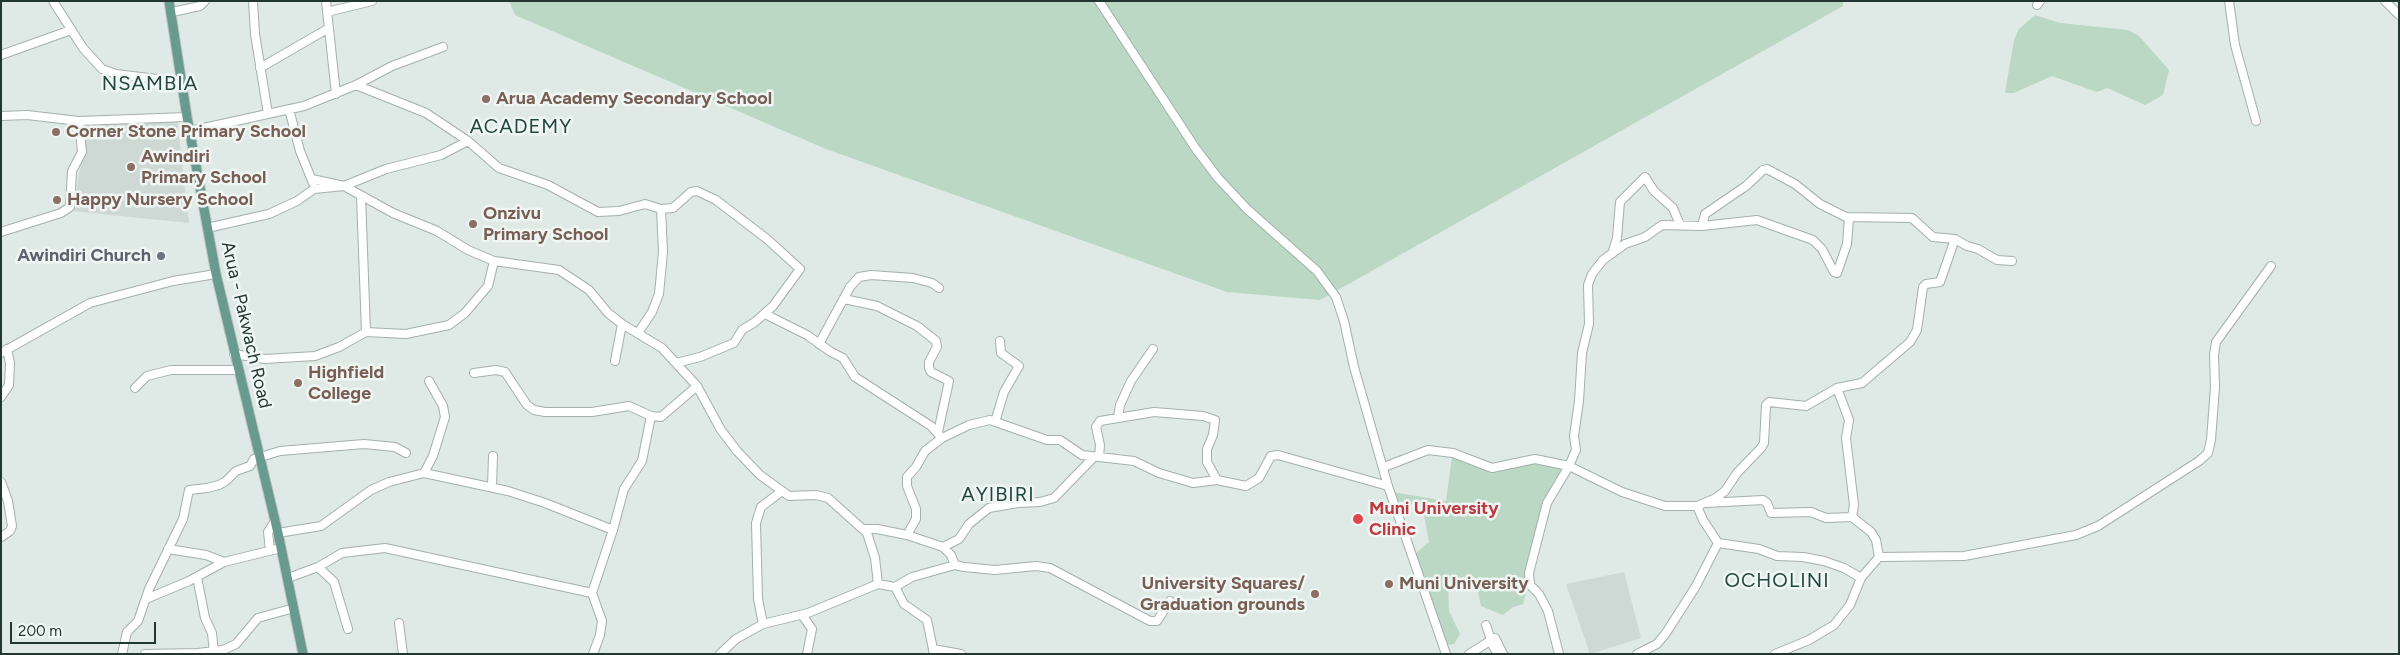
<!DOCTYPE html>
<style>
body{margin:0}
#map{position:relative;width:2400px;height:655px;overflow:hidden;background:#dfe9e5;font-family:Figtree,sans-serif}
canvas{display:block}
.frame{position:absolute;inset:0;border:2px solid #223732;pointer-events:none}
.scale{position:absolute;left:10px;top:622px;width:146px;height:22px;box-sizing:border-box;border:2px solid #223732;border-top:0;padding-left:6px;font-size:15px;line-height:18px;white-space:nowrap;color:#223732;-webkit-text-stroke:4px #eff6f3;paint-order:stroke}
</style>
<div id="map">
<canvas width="2400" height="655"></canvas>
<div class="frame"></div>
<div class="scale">200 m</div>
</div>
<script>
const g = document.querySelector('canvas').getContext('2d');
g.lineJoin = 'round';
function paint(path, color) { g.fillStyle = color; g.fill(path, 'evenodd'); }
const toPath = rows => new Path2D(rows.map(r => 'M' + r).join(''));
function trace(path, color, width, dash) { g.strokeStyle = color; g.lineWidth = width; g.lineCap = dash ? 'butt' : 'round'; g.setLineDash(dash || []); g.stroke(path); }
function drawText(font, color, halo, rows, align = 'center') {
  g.font = font + ' Figtree,sans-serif'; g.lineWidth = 5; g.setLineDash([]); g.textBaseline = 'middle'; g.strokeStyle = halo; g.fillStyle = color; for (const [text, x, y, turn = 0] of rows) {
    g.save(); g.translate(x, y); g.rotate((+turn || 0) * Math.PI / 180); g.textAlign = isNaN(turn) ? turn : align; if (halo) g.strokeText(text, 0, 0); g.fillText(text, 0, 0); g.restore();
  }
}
paint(toPath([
 [177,120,189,223,73,211,88,122],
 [1624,572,1641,638,1590,654,1566,584]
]), '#ced8d4');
paint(toPath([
 [509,1,1843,1,1843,6,1320,300,1227,292,826,149,515,15],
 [2035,15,2060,23,2128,30,2139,36,2169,70,2163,95,2145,105,2107,88,2097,92,2052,76,2014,93,2005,93,2014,40,2019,29],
 [1452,457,1480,467,1524,463,1539,463,1567,470,1553,488,1523,604,1513,607,1503,615,1481,606,1477,588,1464,577,1448,583,1449,611,1460,634,1454,644,1444,645,1415,554,1429,542,1424,515,1417,505,1394,500,1392,492,1446,501]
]), '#bad8c3');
const minor = toPath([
 [53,1,83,48,102,69,116,74,182,82],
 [253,1,255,34,268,114],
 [326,1,336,94],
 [1099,1,1196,149,1218,178,1247,209,1317,271,1336,297,1344,321,1354,367,1388,486,1446,654],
 [2229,1,2235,45,2256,121],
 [2385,1,2399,15],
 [2037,5,2040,1],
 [172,12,200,6,205,1],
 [327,12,372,1],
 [1,55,71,30],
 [260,68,329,28],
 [356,85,426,113,468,141,499,168,548,185,598,212,619,211,645,204,661,209,673,208,691,192,697,191,716,200,767,239,800,269,773,306,755,322,742,330,734,343,700,357,676,363],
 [289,109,300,151,313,183],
 [1,116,27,115,79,121,187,117],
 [190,131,304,106,356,85,392,66,443,47],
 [312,179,344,186,393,213,437,231,468,250,494,261,559,270,589,290,608,313,622,324,662,348,697,386,721,430,737,451,760,475,789,496,816,495,828,498,867,533,875,558,878,584,808,613,763,624,736,639,720,654],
 [1702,226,1705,214,1746,186,1763,170,1767,169,1795,184,1820,204,1846,217,1912,218,1933,237,1955,239,1967,246,1978,249,1997,260,2012,261],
 [207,228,269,214,297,201,314,189,344,186,386,169,441,155,468,141],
 [1,232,61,213,70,207,72,171,82,152,79,121],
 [1613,251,1617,238,1620,202,1645,177,1654,191,1673,208,1680,225],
 [844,299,877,306,917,326,936,341,937,347,929,362,929,368,931,372,949,381,938,432],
 [765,314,807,335,831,352,843,358,855,377,931,426,942,438,969,425,990,420,1047,440,1060,440,1082,455,1134,461,1159,473,1193,483,1217,480,1246,486,1259,478,1271,456,1278,455,1388,486],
 [366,332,406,334,449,325,465,313,488,286,494,261],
 [638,333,652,312,659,294,663,252,661,209],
 [819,344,850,287,859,277,871,275,913,278,932,283,939,288],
 [1,353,90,303,173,281,216,274],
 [234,354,265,359,315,356,339,347,366,332,361,196],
 [615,361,622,324],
 [474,373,496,370,505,372,527,405,534,410,545,412,592,412,629,406,651,416,661,417,697,386],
 [135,388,147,376,171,370,238,370],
 [1837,388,1849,420,1846,438,1854,505,1852,517],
 [1,397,9,385,10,363,7,349],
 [1118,417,1120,405,1131,381,1153,349],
 [995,422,1004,392,1019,366,1001,353,1000,341],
 [1099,457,1100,445,1096,427,1100,421,1154,412,1203,416,1215,420,1213,435,1207,449,1207,462,1217,480],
 [1384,467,1428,450,1453,453,1492,468,1535,459,1569,466,1576,450,1574,436,1579,401,1582,353,1589,324,1588,285,1592,274,1603,260,1625,244,1645,237,1662,225,1702,226,1757,220,1813,240,1822,249,1834,272,1837,273,1847,244,1849,218],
 [424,473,433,456,445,417,443,406,429,381],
 [1,482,8,501,12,526,10,531,1,537],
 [492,487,493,456],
 [1706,503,1763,500,1767,503,1771,513,1811,512,1826,518,1852,517,1871,532,1876,540,1879,557],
 [1697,506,1703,520,1718,543,1759,549,1777,556,1803,557,1824,561,1844,568,1861,578,1879,557,1964,556,2076,535,2098,526,2199,461,2208,453,2211,440,2215,387,2214,355,2216,342,2271,266],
 [863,529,877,529,907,535,943,547,951,555,955,565,964,567,995,570,1036,566,1050,568,1150,621,1157,621,1170,601],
 [278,533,321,526,371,490,389,482,424,473,508,491,545,503,613,530],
 [907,535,916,519,916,509,907,486,907,477,916,467,925,451,942,438],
 [943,547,959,539,969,524,989,508,1018,503,1040,502,1054,498,1093,458],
 [168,549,206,555,224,562],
 [270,550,268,532,275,521],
 [318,567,334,582,348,629],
 [197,577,205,618,212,633,214,654],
 [288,578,318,567,342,553,385,548,592,593],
 [878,584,895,587,904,604,927,620,934,654],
 [895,587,912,577,955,565],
 [146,599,189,581,224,562,281,548],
 [802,615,812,629,807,654],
 [399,623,403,654],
 [763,624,758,599,756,523,761,507,782,491],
 [1486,625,1491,640,1495,638,1503,654],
 [933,649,961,654],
 [122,654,127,632,138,621,149,589,183,519,189,490,207,488,219,485,226,481,236,471,250,466,254,459,280,451,364,444,395,447,406,453],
 [145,654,198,653,223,650,236,644,258,618,294,608],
 [593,654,600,635,602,621,592,593,613,530,624,489,642,461,651,416],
 [1469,654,1490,641,1498,654],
 [1559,654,1548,611,1539,594,1530,585,1529,573,1547,503,1569,466,1622,492,1665,506,1697,506,1716,498,1725,491,1737,473,1761,448,1764,443,1766,405,1769,402,1806,406,1837,388,1862,383,1910,342,1917,330,1923,287,1926,284,1940,282,1955,239],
 [1637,654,1657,644,1666,633,1696,586,1718,543],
 [1775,654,1809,640,1834,625,1850,605,1861,578]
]);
const major = toPath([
 [169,1,187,117,216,274,278,533,303,654]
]);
trace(minor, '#a3b0ac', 10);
trace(major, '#bdc3c2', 11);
trace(minor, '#fff', 8);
trace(major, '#699a8f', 9);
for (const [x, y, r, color] of [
 [486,99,5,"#8d6e63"],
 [56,132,5,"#8d6e63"],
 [131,167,5,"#8d6e63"],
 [57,200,5,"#8d6e63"],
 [473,224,5,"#8d6e63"],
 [161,256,5,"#6b7280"],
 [298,383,5,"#8d6e63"],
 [1358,519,6,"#e0444e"],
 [1389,584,5,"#8d6e63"],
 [1315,594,5,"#8d6e63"]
]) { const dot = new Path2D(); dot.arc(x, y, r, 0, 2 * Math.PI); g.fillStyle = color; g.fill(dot); trace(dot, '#eff6f3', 2); }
drawText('bold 18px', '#785e54', '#eff6f3', [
 ["Arua Academy Secondary School",496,99],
 ["Corner Stone Primary School",66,132],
 ["Awindiri",141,157],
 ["Primary School",141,178],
 ["Happy Nursery School",67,200],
 ["Onzivu",483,214],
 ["Primary School",483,235],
 ["Highfield",308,373],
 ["College",308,394],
 ["University Squares/",1305,584,"right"],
 ["Graduation grounds",1305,605,"right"],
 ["Muni University",1399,584]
], 'left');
drawText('bold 18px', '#5b616d', '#eff6f3', [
 ["Awindiri Church",151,256]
], 'right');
drawText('18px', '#223732', '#eff6f3', [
 ["Arua - Pakwach Road",246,325,77]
]);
drawText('bold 18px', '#be3a42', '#eff6f3', [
 ["Muni University",1369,509],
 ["Clinic",1369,530]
], 'left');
g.letterSpacing = '1px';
drawText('20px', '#21473f', '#eff6f3', [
 ["NSAMBIA",150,84],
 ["ACADEMY",521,127],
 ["AYIBIRI",998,495],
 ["OCHOLINI",1777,581]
]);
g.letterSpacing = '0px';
</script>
